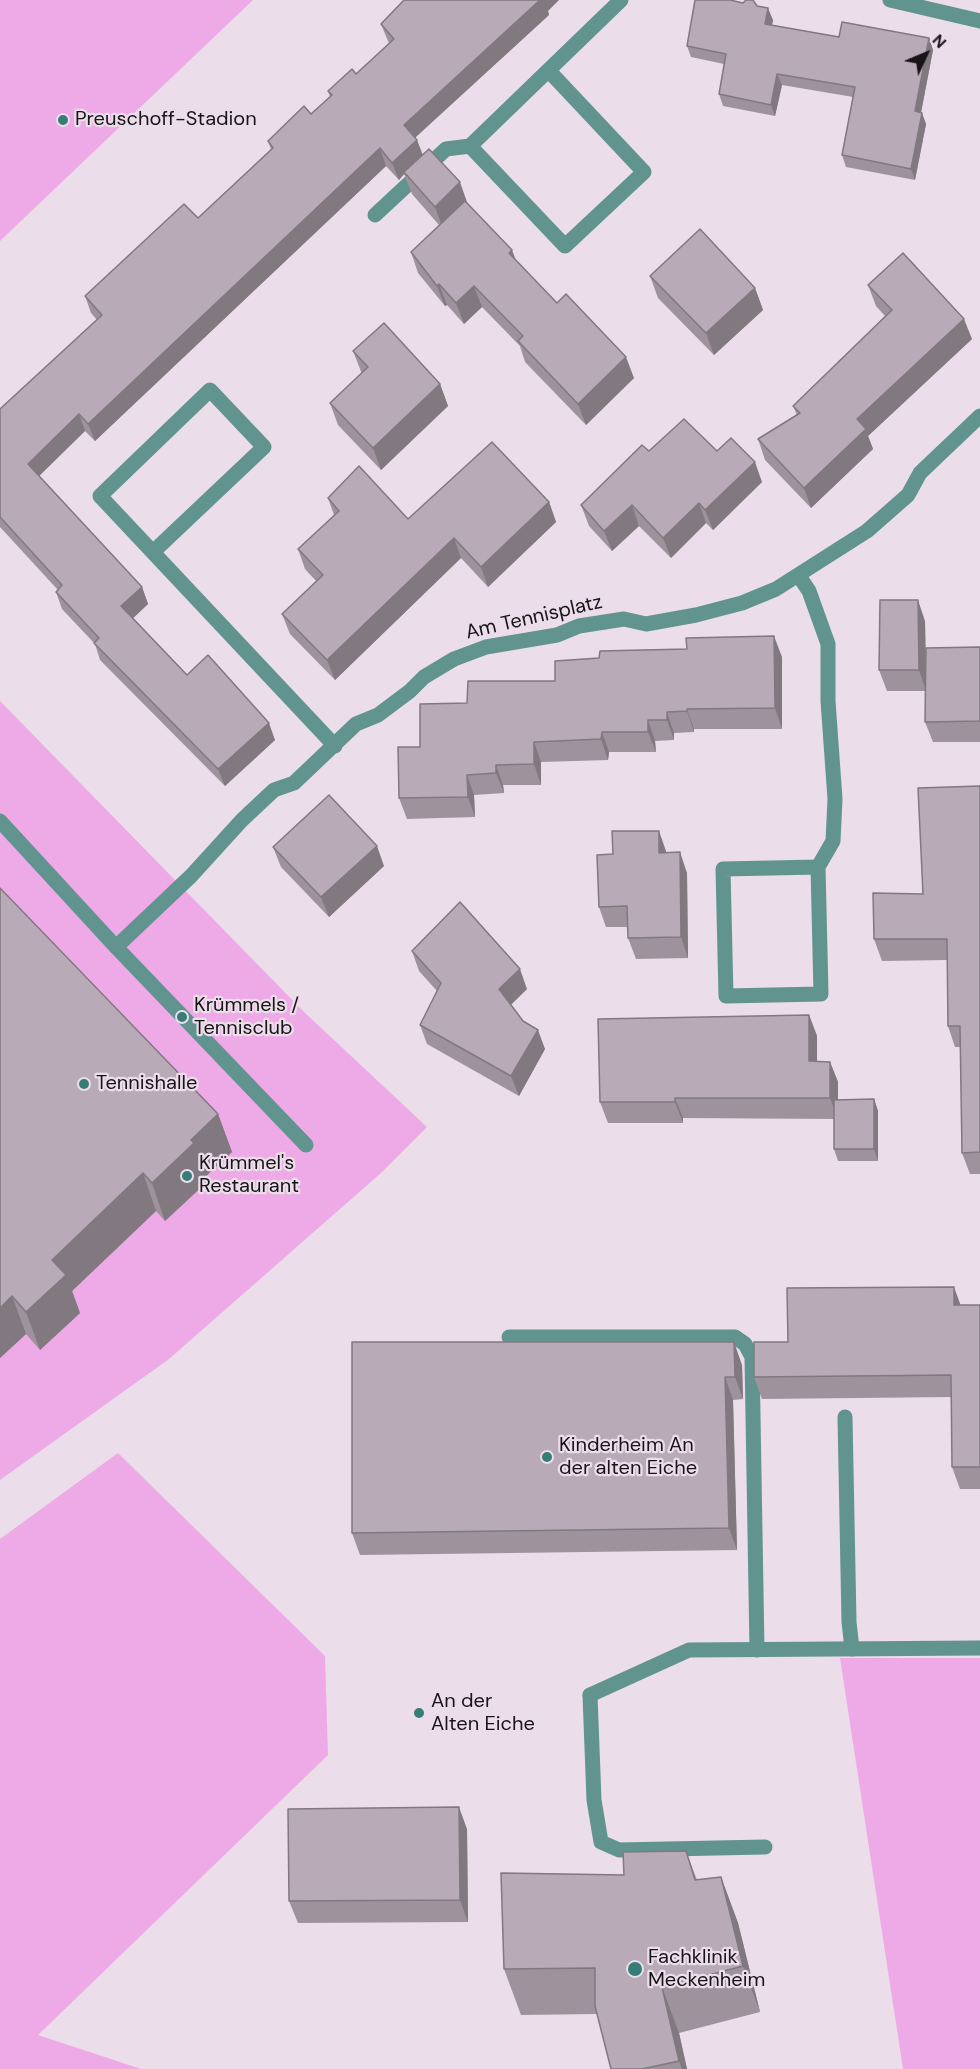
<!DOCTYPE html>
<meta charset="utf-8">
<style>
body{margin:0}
#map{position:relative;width:980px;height:2069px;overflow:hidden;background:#ebdde9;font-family:"DM Sans",sans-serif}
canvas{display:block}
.north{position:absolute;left:896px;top:24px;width:60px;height:60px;-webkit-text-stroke:4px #ebdde9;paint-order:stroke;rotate:46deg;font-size:16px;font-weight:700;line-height:24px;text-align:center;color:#181418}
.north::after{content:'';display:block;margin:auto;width:21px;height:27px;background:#181418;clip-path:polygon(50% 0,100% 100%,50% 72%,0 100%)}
</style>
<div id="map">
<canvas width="980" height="2069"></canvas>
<div class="north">N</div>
</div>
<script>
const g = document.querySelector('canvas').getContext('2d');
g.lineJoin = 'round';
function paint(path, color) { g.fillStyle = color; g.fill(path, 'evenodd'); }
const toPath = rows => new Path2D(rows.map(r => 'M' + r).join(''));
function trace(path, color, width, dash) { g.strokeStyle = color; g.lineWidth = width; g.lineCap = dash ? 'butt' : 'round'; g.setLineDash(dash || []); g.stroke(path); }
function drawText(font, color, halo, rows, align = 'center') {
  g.font = font + ' "DM Sans",sans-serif'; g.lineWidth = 4.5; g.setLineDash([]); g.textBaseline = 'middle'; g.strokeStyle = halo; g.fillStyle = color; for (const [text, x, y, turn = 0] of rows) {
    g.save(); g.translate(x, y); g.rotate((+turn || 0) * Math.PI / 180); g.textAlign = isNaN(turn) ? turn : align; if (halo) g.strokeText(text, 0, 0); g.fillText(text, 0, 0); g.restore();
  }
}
paint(toPath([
 [0,0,253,0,0,241],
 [0,701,304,1012,427,1127,381,1173,169,1359,0,1480],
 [118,1453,325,1656,328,1755,38,2035,141,2069,0,2069,0,1539],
 [840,1658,980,1658,980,2069,903,2069]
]), '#eeaae7');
trace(toPath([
 [0,821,116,947,306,1145],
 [509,1337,735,1337,745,1344,752,1357,757,1650],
 [845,1417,849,1622,852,1649],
 [590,1695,594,1800,601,1842,619,1850,765,1847]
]), '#61948f', 15);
trace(toPath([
 [890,0,980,21],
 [549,71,644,172,565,246,470,146,621,0],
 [375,215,446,149,470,146],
 [153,552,264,447,210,390,100,496,335,746],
 [799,576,809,591,828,644,828,701,835,799,833,841,818,867,821,994,726,996,723,869,818,867],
 [116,947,191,876,242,820,274,790,294,783,356,724,378,715,410,691,424,677,454,659,486,647,557,635,579,626,624,619,646,624,696,615,742,603,776,589,867,531,908,495,920,473,980,416],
 [590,1695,689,1650,980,1648]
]), '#61948f', 15);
paint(toPath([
 [757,6,773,20,772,25,839,37,929,38,933,50,921,112,926,124,915,180,846,167,842,155,853,97,782,85,775,116,723,106,719,94,724,64,691,57,687,46],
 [548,11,549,15,415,138,417,140,423,155,468,204,516,260,557,303,634,378,586,425,525,362,520,346,482,307,464,324,447,305,445,306,418,273,411,252,439,225,412,194,404,174,399,180,386,166,95,441,85,431,39,476,142,587,148,604,133,618,187,675,275,740,225,786,100,660,95,644,62,609,56,592,58,590,0,527,0,409,97,320,91,313,85,296,198,218,271,149,268,141,311,114,330,97,328,91,356,74,389,43,388,41,381,24],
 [650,276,755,288,763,310,714,355,658,298],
 [868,285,972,339,868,436,873,449,811,508,765,460,758,439,797,415,793,406,885,316,876,306],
 [353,351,440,384,448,406,381,470,338,425,330,403,362,374],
 [649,451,717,451,762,482,713,530,706,523,671,558,639,526,612,551,589,526,581,505],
 [328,498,408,519,549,502,556,522,488,587,461,558,335,680,290,634,282,614,316,581,305,569,298,549,334,515],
 [925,621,926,663,980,647,980,742,933,742,925,722,925,691,887,691,879,670],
 [782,657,782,729,694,729,694,732,674,733,674,740,655,741,656,752,609,752,608,760,541,762,541,785,503,785,504,793,474,795,475,817,407,819,399,798,420,747,467,703,555,681],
 [980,786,980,1174,970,1174,962,1153,960,1047,955,1047,948,1026,947,960,882,961,874,939,923,894],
 [273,847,384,866,329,917,281,867],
 [666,851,666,852,687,873,688,958,636,959,628,938,628,927,606,927,599,907],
 [0,888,218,1114,232,1152,206,1176,208,1181,165,1221,156,1211,72,1291,80,1313,40,1350,26,1334,0,1358],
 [412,951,527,989,511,1005,545,1049,519,1096,427,1044,420,1025,437,991,419,971],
 [809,1015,817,1036,817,1061,830,1062,838,1082,838,1100,874,1099,878,1111,878,1161,838,1161,834,1149,834,1119,683,1118,683,1123,608,1123,600,1102],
 [961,1305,980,1305,980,1489,960,1489,952,1467,952,1397,762,1399,754,1377,788,1342],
 [742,1365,743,1399,733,1400,737,1550,360,1555,352,1533],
 [467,1829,468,1922,298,1923,289,1901],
 [686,1851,697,1880,721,1877,738,1923,760,2012,679,2033,687,2069,611,2069,597,2014,521,2015,504,1969,624,1875]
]), '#9e939d');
paint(toPath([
 [540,0,559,0,548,11,549,15,410,142,404,125],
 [768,8,773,20,770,35,765,24],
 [929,38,933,50,919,123,915,111],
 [777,74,782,85,775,116,771,105],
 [922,113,926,124,915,180,911,169],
 [417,140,423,157,404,172,404,174,399,180,392,163],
 [380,148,386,166,95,441,88,424],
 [460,182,468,205,443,229,435,207],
 [512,250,520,271,509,253],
 [439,284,447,305,445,306,437,286],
 [474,286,482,307,464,324,456,303],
 [755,288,763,310,714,355,706,333],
 [964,319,972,339,868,436,873,449,811,508,804,488,857,419],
 [626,357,634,378,586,425,578,404],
 [440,384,448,406,381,470,373,448],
 [79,414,85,431,34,481,28,464],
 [755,462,762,482,713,530,705,510],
 [549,502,556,522,488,587,481,567],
 [699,503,706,523,671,558,663,538],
 [632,505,639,526,612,551,604,531],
 [454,538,461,558,335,680,327,660],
 [142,587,148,604,127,624,121,606],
 [918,600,925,621,926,691,919,670],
 [774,636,782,657,782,729,775,708],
 [687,709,694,729,694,732,687,711],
 [667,712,674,733,674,740,667,720],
 [648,720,655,741,656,752,648,732],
 [269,723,275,740,225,786,218,769],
 [602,732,609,752,608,760,601,739],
 [534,742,541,762,541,785,534,764],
 [496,765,503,785,504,793,496,773],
 [467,775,474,795,475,817,468,797],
 [659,831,666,851,667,873,659,853],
 [377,846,384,866,329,917,321,897],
 [680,852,687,873,688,958,681,937],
 [520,969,527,989,506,1009,499,989],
 [809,1015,817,1036,817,1082,809,1061],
 [538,1030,545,1049,519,1096,511,1076],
 [830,1062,838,1082,838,1119,830,1098],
 [675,1098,683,1118,683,1123,675,1102],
 [874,1099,878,1111,878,1161,874,1149],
 [218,1114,232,1152,206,1176,208,1181,165,1221,152,1183,191,1140],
 [143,1173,156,1211,72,1291,80,1313,40,1350,26,1312,52,1260],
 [954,1287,962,1309,954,1305],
 [12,1296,26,1334,0,1358,0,1308],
 [734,1342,742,1365,743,1399,735,1377],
 [725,1377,733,1400,737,1550,729,1528],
 [459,1807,467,1829,468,1922,460,1900],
 [721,1877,738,1923,760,2012,743,1966],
 [662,1987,679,2033,687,2069,682,2069,679,2061]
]), '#817880');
const building = toPath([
 [404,0,540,0,404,125,417,140,392,163,380,148,88,424,79,414,28,464,142,587,121,606,187,675,208,655,269,723,218,769,94,643,99,638,56,592,62,585,0,517,0,409,102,315,85,296,184,204,198,218,273,148,268,141,304,106,311,114,332,95,328,91,352,69,356,74,394,39,381,24,404,0],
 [695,0,730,0,743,3,746,0,753,0,757,6,768,8,765,24,839,37,842,22,929,38,915,111,922,113,911,169,842,155,855,87,777,74,771,105,719,94,726,54,687,46,695,0],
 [429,149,460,182,435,207,404,172,429,149],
 [465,201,512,250,509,253,557,303,566,294,626,357,578,404,518,341,523,336,474,286,456,303,439,284,437,286,411,252,465,201],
 [700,229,755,288,706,333,650,276,700,229],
 [903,253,964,319,857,419,866,429,804,488,758,439,800,413,793,406,892,310,868,285,903,253],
 [384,323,440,384,373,448,330,403,368,367,353,351,384,323],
 [684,419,717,451,731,438,755,462,705,510,699,503,663,538,632,505,604,531,581,505,642,445,649,451,684,419],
 [492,442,549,502,481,567,454,538,327,660,282,614,323,575,298,549,339,511,328,498,359,466,408,519,492,442],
 [880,600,918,600,919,670,879,670,880,600],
 [774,636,775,708,687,709,687,711,667,712,667,720,648,720,648,732,602,732,601,739,534,742,534,764,496,765,496,773,467,775,468,797,399,798,398,747,420,747,420,704,467,703,468,681,555,681,555,661,599,658,600,651,687,649,686,638,774,636],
 [980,647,980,721,925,722,926,648,980,647],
 [980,786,980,1152,962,1153,960,1026,948,1026,947,939,874,939,873,893,923,894,918,788,980,786],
 [329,795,377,846,321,897,273,847,329,795],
 [612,831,659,831,659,853,680,852,681,937,628,938,627,906,599,907,597,855,613,854,612,831],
 [0,888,218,1114,191,1140,194,1143,152,1183,143,1173,52,1260,66,1275,26,1312,12,1296,0,1308,0,888],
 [460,902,520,969,499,989,523,1021,538,1030,511,1076,420,1025,441,983,412,951,460,902],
 [809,1015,809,1061,830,1062,830,1098,675,1098,675,1102,600,1102,598,1019,809,1015],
 [874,1099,874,1149,834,1149,834,1100,874,1099],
 [954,1287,954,1305,980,1305,980,1467,952,1467,951,1375,754,1377,754,1342,788,1342,787,1288,954,1287],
 [352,1342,734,1342,735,1377,725,1377,729,1528,352,1533,352,1342],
 [459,1807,460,1900,289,1901,288,1809,459,1807],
 [686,1851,695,1880,721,1877,743,1966,662,1987,679,2061,642,2069,611,2069,595,2006,595,1968,504,1969,501,1873,624,1875,623,1852,686,1851]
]);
paint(building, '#b8abb7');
trace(building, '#817880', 1.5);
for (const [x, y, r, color] of [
 [63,120,6,"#357d76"],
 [182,1017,6,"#357d76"],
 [84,1084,6,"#357d76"],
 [187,1176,6,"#357d76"],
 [547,1457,6,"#357d76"],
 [419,1713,6,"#357d76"],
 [635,1969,8,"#357d76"]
]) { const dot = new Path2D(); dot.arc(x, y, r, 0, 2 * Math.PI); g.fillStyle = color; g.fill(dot); trace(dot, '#ebdde9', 2); }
drawText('20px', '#181418', '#ebdde9', [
 ["Preuschoff-Stadion",75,120],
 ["Krümmels /",194,1006],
 ["Tennisclub",194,1029],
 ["Tennishalle",96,1084],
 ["Krümmel's",199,1164],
 ["Restaurant",199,1187],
 ["Kinderheim An",559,1446],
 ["der alten Eiche",559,1469],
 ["An der",431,1702],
 ["Alten Eiche",431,1725],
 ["Fachklinik",648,1958],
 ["Meckenheim",648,1981]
], 'left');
drawText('20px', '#181418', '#ebdde9', [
 ["Am Tennisplatz",534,618,-13]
]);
</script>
